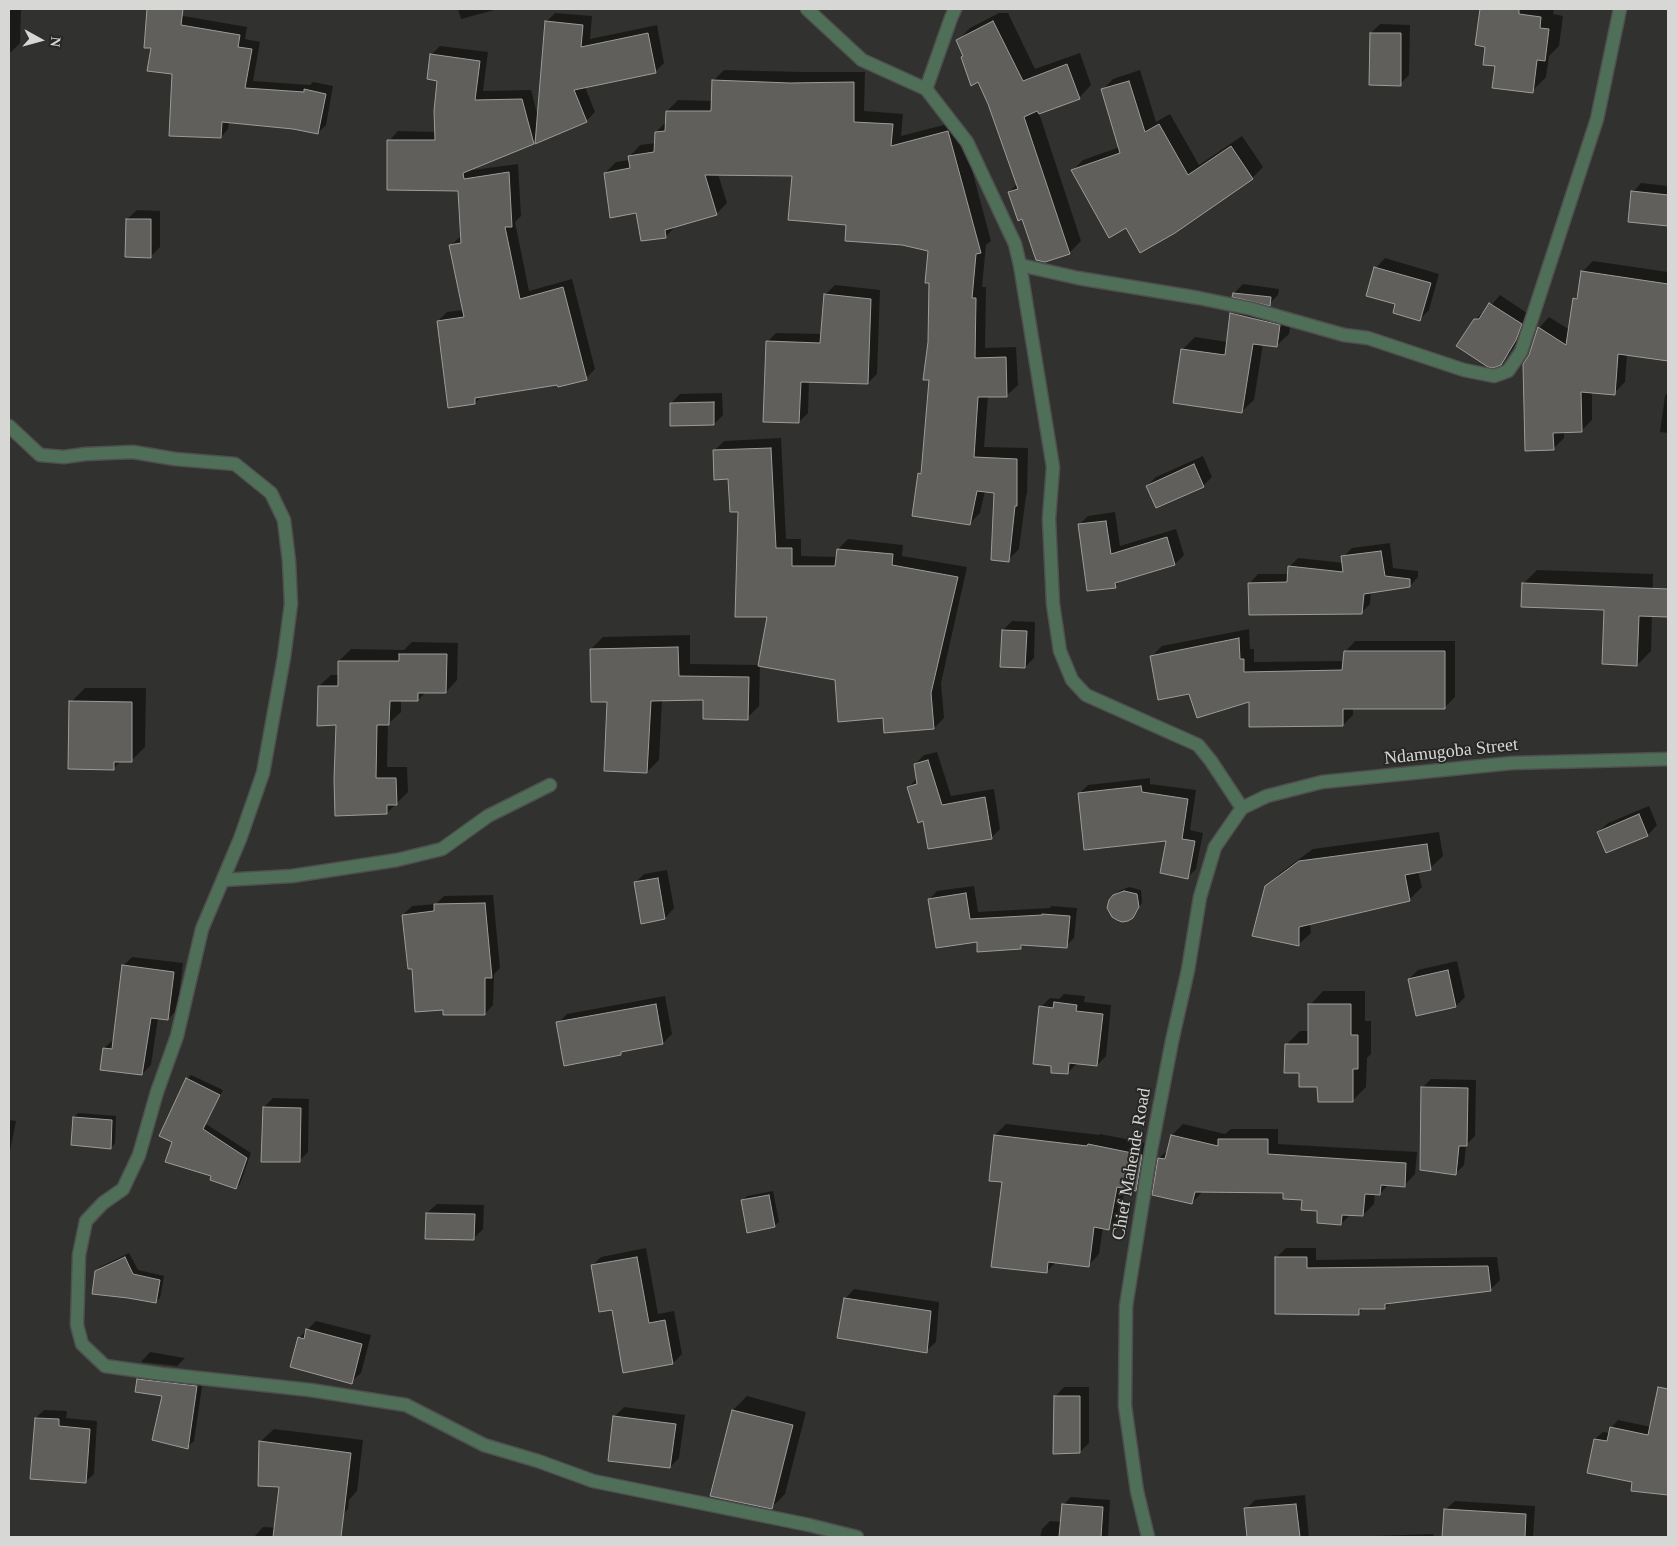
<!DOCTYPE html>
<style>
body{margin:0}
#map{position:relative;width:1677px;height:1546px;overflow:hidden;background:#313230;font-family:"Times New Roman",serif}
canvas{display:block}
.frame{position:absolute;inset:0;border:10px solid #d7d7d6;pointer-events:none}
.north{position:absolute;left:15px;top:15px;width:50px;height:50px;-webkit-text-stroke:4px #272826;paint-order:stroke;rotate:97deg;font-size:14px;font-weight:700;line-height:20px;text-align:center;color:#d7d7d6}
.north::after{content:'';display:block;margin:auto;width:18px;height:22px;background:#d7d7d6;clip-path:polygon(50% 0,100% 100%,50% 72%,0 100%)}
</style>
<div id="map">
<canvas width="1677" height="1546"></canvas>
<div class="frame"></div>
<div class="north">N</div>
</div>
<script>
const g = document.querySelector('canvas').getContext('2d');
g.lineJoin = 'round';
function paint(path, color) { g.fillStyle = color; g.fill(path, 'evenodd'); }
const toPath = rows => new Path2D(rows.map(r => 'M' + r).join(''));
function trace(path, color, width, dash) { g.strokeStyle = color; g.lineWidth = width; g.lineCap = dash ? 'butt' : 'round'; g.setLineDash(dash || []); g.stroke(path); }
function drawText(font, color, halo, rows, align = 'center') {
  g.font = font + ' "Times New Roman",serif'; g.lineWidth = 4; g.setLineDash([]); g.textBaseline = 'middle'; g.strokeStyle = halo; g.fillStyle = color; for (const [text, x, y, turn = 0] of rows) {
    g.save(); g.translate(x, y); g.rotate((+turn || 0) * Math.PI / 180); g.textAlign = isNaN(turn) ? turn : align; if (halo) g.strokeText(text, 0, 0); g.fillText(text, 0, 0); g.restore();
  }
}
paint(toPath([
 [9,9,21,9,20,43,11,52,9,52],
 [458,9,498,9,461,19],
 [1481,9,1554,9,1553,14,1563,16,1559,46,1549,56,1546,77,1532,91,1496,65,1486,46,1477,44],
 [155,11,247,27,245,39,260,42,253,81,310,85,313,82,333,86,326,125,318,133,293,127,229,122,228,129,221,137,173,73],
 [555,13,592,16,590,39,657,25,664,63,655,72,585,87,595,112,586,121,536,140,533,143,473,168,473,170,518,164,521,216,515,222,529,291,572,279,595,369,586,378,482,396,475,403,438,321,447,312,464,310,450,246,461,236,459,190,389,141,398,131,436,132,438,79,431,55,440,46,488,52,483,91,531,90,538,117,546,22],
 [999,13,1008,13,1035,69,1080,53,1091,85,1079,98,1039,113,1081,241,1069,253,1023,218,1009,192,1017,184,989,104,957,41,970,28],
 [1380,24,1410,25,1409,75,1400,84,1371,33],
 [724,70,802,72,865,72,864,111,903,114,901,136,959,121,991,241,986,245,982,287,986,287,985,348,1016,347,1018,385,1007,395,988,396,984,447,1028,448,1027,494,1026,496,1019,549,1008,560,995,492,985,491,980,513,969,524,920,474,922,471,930,379,929,250,847,224,793,175,718,174,727,203,716,214,676,226,665,237,638,212,605,173,616,162,630,160,630,156,640,145,656,143,656,132,667,121,667,111,678,100,713,101,713,81],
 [1140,70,1156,122,1170,114,1199,165,1242,136,1263,167,1252,178,1126,226,1072,171,1083,160,1120,147,1102,90,1113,79],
 [1641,183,1668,186,1668,225,1630,221,1633,192],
 [137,210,160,211,160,247,151,256,127,219],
 [1385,258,1439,274,1429,310,1420,319,1397,303,1376,268],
 [1593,261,1668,272,1668,360,1627,354,1625,382,1614,393,1592,391,1592,420,1581,431,1564,431,1564,438,1553,449,1530,355,1539,328,1549,317,1570,330,1574,299,1579,294,1582,272],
 [1243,284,1279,289,1278,295,1269,304,1234,293],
 [835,285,880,290,877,374,868,383,809,381,808,413,799,422,767,342,776,333,822,334,826,294],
 [1500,295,1530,315,1525,329,1509,354,1500,364,1475,320,1485,310,1487,310],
 [1244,301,1292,313,1289,334,1276,346,1263,344,1254,400,1241,412,1183,349,1195,337,1228,342,1232,313],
 [1668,392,1668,433,1660,432,1665,396],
 [722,393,723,415,714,424,671,403,680,394],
 [781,438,786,539,801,539,801,556,837,557,838,549,848,539,903,545,902,556,967,567,941,683,944,718,934,728,884,717,836,679,760,665,759,706,747,718,704,698,662,699,659,760,647,772,608,701,591,649,603,637,690,635,690,664,759,665,768,616,729,478,714,451,724,441],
 [1203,456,1212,477,1203,486,1147,486,1156,477],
 [1115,512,1120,546,1176,529,1184,555,1175,564,1121,580,1115,586,1079,525,1088,516],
 [1390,543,1393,568,1418,571,1418,577,1410,586,1371,592,1370,604,1362,612,1250,583,1258,574,1289,574,1289,567,1298,558,1344,563,1343,557,1352,548],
 [1537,570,1653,574,1651,651,1637,665,1606,609,1523,584],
 [1012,621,1035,622,1034,658,1025,667,1003,630],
 [1249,629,1250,649,1254,649,1254,662,1344,661,1345,652,1355,641,1455,641,1455,697,1445,707,1353,708,1353,715,1343,725,1250,700,1190,692,1151,657,1162,646],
 [412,642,458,643,457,680,446,692,426,692,418,700,401,700,401,712,388,724,387,767,407,767,408,792,387,813,337,724,319,686,331,675,339,675,339,661,351,649,404,650],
 [85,688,146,688,145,747,131,761,121,761,113,769,71,702],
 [937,752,951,796,994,789,1000,829,991,838,924,819,909,787,917,778,915,764,924,755],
 [1150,778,1150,784,1196,790,1190,830,1203,833,1196,869,1188,877,1168,839,1080,793,1088,785],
 [1649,806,1657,825,1648,835,1606,852,1598,832,1608,823],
 [1439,832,1443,856,1430,868,1418,871,1422,887,1410,899,1310,923,1311,933,1298,945,1266,887,1279,874,1313,849],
 [667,870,674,908,665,918,635,883,644,874],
 [974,886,978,912,1050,908,1051,906,1077,908,1074,938,1066,946,1025,944,1021,948,978,940,929,900,937,891],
 [1129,887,1141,890,1142,902,1137,912,1133,917,1114,895,1119,891],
 [493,895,500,968,494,974,493,1005,485,1014,444,1008,413,967,403,915,412,906,436,904,444,896],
 [132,957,183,963,177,1010,168,1019,158,1018,151,1065,142,1074,104,1048,114,1039,123,966],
 [1457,961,1465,997,1456,1006,1417,1015,1409,979,1418,970],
 [1323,991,1365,991,1365,1021,1371,1021,1371,1054,1367,1058,1366,1087,1352,1101,1319,1086,1300,1072,1286,1045,1300,1031,1309,1031,1310,1005],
 [1064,994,1085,996,1084,1002,1111,1005,1106,1056,1097,1065,1077,1063,1068,1073,1041,1007,1050,998,1059,999],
 [665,996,672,1034,663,1043,625,1050,621,1054,558,1023,567,1014],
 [191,1075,223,1090,206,1124,251,1153,240,1184,236,1188,213,1175,173,1141,187,1079],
 [1431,1079,1476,1080,1475,1136,1466,1145,1464,1165,1455,1174,1422,1088],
 [273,1098,309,1099,308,1152,299,1161,264,1107],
 [78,1113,116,1116,115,1143,111,1148,74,1117],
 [9,1120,16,1121,9,1156],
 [1006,1124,1099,1135,1100,1134,1152,1144,1147,1178,1136,1190,1125,1187,1120,1217,1109,1228,1103,1227,1099,1254,1088,1266,1056,1262,1046,1272,1003,1181,995,1135],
 [1183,1124,1225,1134,1231,1129,1278,1129,1278,1144,1417,1152,1415,1174,1404,1186,1389,1184,1380,1194,1375,1193,1374,1204,1363,1215,1351,1214,1341,1224,1319,1210,1304,1199,1285,1192,1203,1191,1192,1203,1159,1158,1169,1149,1172,1135],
 [773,1191,779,1222,774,1226,743,1200,747,1196],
 [437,1204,484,1205,483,1229,474,1238,427,1213],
 [646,1248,658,1314,674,1311,682,1354,673,1363,613,1308,592,1266,601,1257],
 [1286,1248,1316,1248,1316,1260,1497,1257,1500,1280,1491,1289,1391,1302,1385,1308,1364,1308,1358,1313,1277,1257],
 [129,1253,138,1270,164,1276,160,1298,155,1302,96,1272,100,1267],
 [854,1289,939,1302,936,1342,926,1351,845,1299],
 [316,1321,371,1335,361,1373,351,1382,299,1338],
 [150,1352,185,1358,177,1366,141,1362],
 [145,1373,203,1380,194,1441,187,1447,163,1395,138,1379],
 [1064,1387,1089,1387,1089,1443,1080,1452,1055,1397],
 [747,1396,806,1412,785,1494,771,1508,711,1495,733,1410],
 [1663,1398,1668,1400,1668,1494,1633,1490,1634,1481,1595,1439,1603,1432,1610,1433,1611,1428,1618,1420,1651,1427],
 [624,1407,685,1415,679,1458,670,1467,615,1416],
 [44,1410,67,1411,66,1418,97,1421,94,1474,85,1482,36,1418],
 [274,1429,363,1440,357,1491,349,1500,348,1509,335,1523,280,1486,260,1442],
 [1305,1495,1309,1537,1248,1537,1246,1509,1255,1500],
 [1071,1497,1110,1500,1108,1537,1040,1537,1042,1529,1050,1521,1062,1522,1063,1505],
 [1455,1501,1535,1506,1533,1537,1444,1537,1445,1510],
 [263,1527,300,1529,300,1537,254,1537],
 [1433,1534,1434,1537,1374,1537,1375,1536]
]), '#0007');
const building = toPath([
 [147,9,183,9,181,25,240,35,238,47,252,49,245,88,304,92,304,89,326,94,318,134,293,129,222,122,221,138,169,136,172,74,147,71,151,48,144,48,147,9],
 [1480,9,1519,9,1519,14,1541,17,1540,28,1549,29,1545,61,1537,60,1533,93,1492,88,1495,66,1483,65,1485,47,1475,45,1480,9],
 [545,21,583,25,581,47,648,33,656,73,574,90,587,122,535,144,545,21],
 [993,21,1023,81,1067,64,1080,99,1039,114,1037,111,1024,117,1070,254,1045,262,1036,260,1022,219,1018,221,1008,192,1018,189,988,104,978,82,971,86,961,57,963,56,956,40,993,21],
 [1370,33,1401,33,1401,86,1369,85,1370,33],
 [430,54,480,61,475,100,522,99,534,144,463,173,464,179,509,172,512,227,505,227,520,299,563,287,587,380,558,387,557,385,475,398,475,404,448,408,437,321,464,317,449,245,461,243,458,191,387,190,387,140,435,140,434,111,437,81,427,79,430,54],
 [712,80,790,83,854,82,854,122,893,124,891,146,948,131,981,253,976,254,972,298,976,298,975,358,1006,357,1007,397,978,397,974,457,1017,459,1017,506,1015,506,1009,562,991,560,994,493,977,491,970,525,912,516,918,473,921,474,929,380,923,380,928,342,929,283,925,283,928,251,902,245,845,241,846,225,788,220,792,176,705,175,717,215,665,230,666,238,641,241,636,213,610,218,604,173,630,168,628,156,654,152,655,132,665,131,666,111,711,111,712,80],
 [1129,81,1145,132,1159,124,1188,175,1231,146,1253,179,1175,233,1140,253,1126,228,1109,238,1071,170,1120,153,1101,89,1129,81],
 [1631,191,1668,195,1668,226,1628,222,1631,191],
 [126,219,151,219,151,258,125,257,126,219],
 [1374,267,1431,283,1420,321,1393,313,1395,304,1366,296,1374,267],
 [1581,271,1668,284,1668,361,1618,354,1615,395,1581,392,1582,432,1553,433,1554,450,1525,451,1523,364,1529,355,1538,327,1566,345,1573,298,1577,299,1581,271],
 [1233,293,1271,297,1270,306,1232,297,1233,293],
 [824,294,871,299,868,384,801,382,799,423,763,422,766,341,820,343,824,294],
 [1489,303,1522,324,1516,340,1501,365,1493,368,1488,367,1456,346,1474,319,1479,319,1489,303],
 [1230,313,1280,325,1277,347,1253,344,1242,413,1173,403,1181,349,1225,355,1230,313],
 [714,402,714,425,670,426,670,403,714,402],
 [771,448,776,548,792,548,792,566,835,566,837,549,893,554,892,565,958,577,931,693,934,729,884,733,883,718,838,722,835,680,758,666,767,617,735,617,738,512,730,512,728,479,714,480,713,450,771,448],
 [1194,464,1204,487,1156,508,1146,486,1194,464],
 [1106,521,1111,554,1167,537,1175,565,1115,583,1116,588,1087,591,1078,524,1106,521],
 [1381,551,1385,576,1410,579,1410,587,1364,594,1362,614,1249,615,1248,583,1287,582,1288,566,1343,572,1341,556,1381,551],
 [1522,583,1668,589,1668,617,1639,616,1637,666,1602,664,1604,610,1521,607,1522,583],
 [1002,630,1027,631,1025,668,1000,667,1002,630],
 [1239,638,1240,659,1244,659,1244,672,1342,670,1344,651,1445,651,1445,709,1343,709,1343,726,1249,727,1249,702,1197,718,1189,694,1158,700,1150,656,1239,638],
 [678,647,679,676,749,677,748,720,703,719,703,700,651,701,647,773,604,771,607,702,591,702,590,649,678,647],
 [399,654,447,654,446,693,418,693,418,701,390,701,389,725,377,725,376,778,396,778,397,805,387,805,387,814,335,816,334,779,336,725,317,726,318,686,338,686,338,661,399,661,399,654],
 [69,701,132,702,132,762,114,762,114,770,68,769,69,701],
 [928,760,942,805,985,797,992,839,928,849,923,821,918,823,907,787,917,784,914,764,928,760],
 [1141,786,1142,792,1188,799,1182,839,1195,841,1188,879,1160,873,1166,841,1084,850,1078,793,1141,786],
 [1639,814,1648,836,1606,853,1597,832,1639,814],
 [1427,844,1431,870,1405,875,1410,901,1299,927,1299,946,1252,936,1265,886,1299,861,1427,844],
 [658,878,665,919,641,924,634,882,658,878],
 [1124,891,1137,894,1139,907,1133,918,1128,921,1122,922,1117,920,1112,917,1107,908,1109,900,1113,895,1124,891],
 [966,893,970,919,1042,915,1042,914,1070,916,1067,948,1021,945,1021,949,977,952,977,942,936,948,928,899,966,893],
 [485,903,492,978,485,978,485,1015,443,1015,443,1010,415,1012,412,969,408,969,402,915,434,911,434,904,485,903],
 [122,965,174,972,168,1020,151,1018,142,1075,100,1070,103,1048,112,1049,122,965],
 [1448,970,1456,1007,1416,1016,1408,979,1448,970],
 [1054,1002,1077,1005,1076,1011,1103,1014,1097,1066,1069,1063,1068,1074,1051,1073,1051,1066,1033,1064,1039,1006,1053,1008,1054,1002],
 [656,1004,663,1044,621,1052,621,1055,564,1066,556,1022,656,1004],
 [1308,1004,1351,1004,1351,1035,1358,1035,1358,1069,1353,1069,1353,1102,1318,1102,1317,1087,1299,1087,1299,1073,1284,1073,1285,1044,1308,1044,1308,1004],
 [186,1078,220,1095,203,1129,247,1158,236,1189,210,1180,211,1176,165,1162,172,1142,159,1136,186,1078],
 [1421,1087,1468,1088,1467,1146,1459,1146,1456,1175,1420,1170,1421,1087],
 [263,1107,301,1108,300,1162,261,1162,263,1107],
 [73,1117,112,1120,111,1149,71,1145,73,1117],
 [994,1135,1087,1146,1088,1144,1142,1155,1136,1191,1117,1187,1109,1230,1094,1227,1089,1267,1048,1262,1047,1273,991,1267,1002,1182,989,1181,994,1135],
 [1171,1135,1218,1146,1218,1139,1268,1139,1268,1154,1406,1163,1405,1187,1381,1185,1380,1195,1365,1194,1363,1216,1342,1215,1341,1225,1317,1223,1317,1211,1301,1210,1302,1200,1283,1199,1283,1193,1195,1192,1192,1204,1152,1195,1158,1158,1165,1159,1171,1135],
 [769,1195,775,1227,747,1233,741,1200,769,1195],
 [426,1213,475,1214,474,1240,425,1239,426,1213],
 [125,1257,133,1274,160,1280,156,1303,128,1298,92,1294,95,1271,125,1257],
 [637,1257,649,1323,665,1320,673,1364,623,1373,612,1310,599,1312,591,1265,637,1257],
 [1275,1257,1307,1257,1307,1268,1488,1266,1491,1291,1385,1304,1385,1309,1359,1309,1359,1315,1275,1314,1275,1257],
 [844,1298,931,1311,927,1353,837,1338,844,1298],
 [306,1329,362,1344,352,1384,290,1367,298,1337,304,1339,306,1329],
 [137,1379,197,1386,188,1449,152,1440,162,1396,135,1392,137,1379],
 [1658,1387,1668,1389,1668,1495,1631,1491,1632,1482,1587,1473,1594,1439,1607,1441,1610,1427,1648,1435,1658,1387],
 [1054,1396,1080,1396,1080,1453,1053,1454,1054,1396],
 [732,1410,793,1425,772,1509,710,1496,732,1410],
 [613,1416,676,1424,670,1468,608,1461,613,1416],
 [35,1418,59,1419,59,1426,90,1429,86,1483,30,1479,35,1418],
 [259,1441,351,1453,341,1537,273,1537,279,1487,258,1486,259,1441],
 [1062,1504,1103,1507,1101,1537,1059,1537,1062,1504],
 [1296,1504,1300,1537,1247,1537,1244,1508,1296,1504],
 [1444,1509,1526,1514,1525,1537,1442,1537,1444,1509]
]);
paint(building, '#605f5c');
trace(building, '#9d9c99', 1);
const minor = toPath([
 [807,9,862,60,926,89,967,142,1015,244,1020,265,1053,467,1049,519,1053,604,1060,651,1072,680,1086,695,1198,745,1211,761,1242,808],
 [926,89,951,18,955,9],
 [1020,265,1078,278,1199,298,1252,309,1344,335,1368,338,1464,370,1494,376,1508,371,1521,352,1597,119,1620,9],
 [9,426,40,455,64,457,85,454,133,452,175,459,235,464,271,493,284,520,289,561,291,604,284,657,263,773,240,839,202,929,177,1036,157,1092,139,1155,123,1189,103,1203,86,1221,79,1255,77,1325,82,1344,105,1366,162,1374,310,1390,406,1405,484,1445,538,1461,593,1481,809,1525,857,1537],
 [223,880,292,876,397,860,442,849,488,816,550,785],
 [1148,1537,1137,1491,1125,1406,1126,1306,1151,1150,1172,1041,1188,970,1200,897,1215,847,1242,808,1267,796,1322,782,1512,763,1668,759]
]);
trace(minor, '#4f504e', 15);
trace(minor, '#4f6f59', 12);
drawText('18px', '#d7d7d6', '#272826', [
 ["Ndamugoba Street",1451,752,-6],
 ["Chief Mahende Road",1132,1164,-80]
]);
</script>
